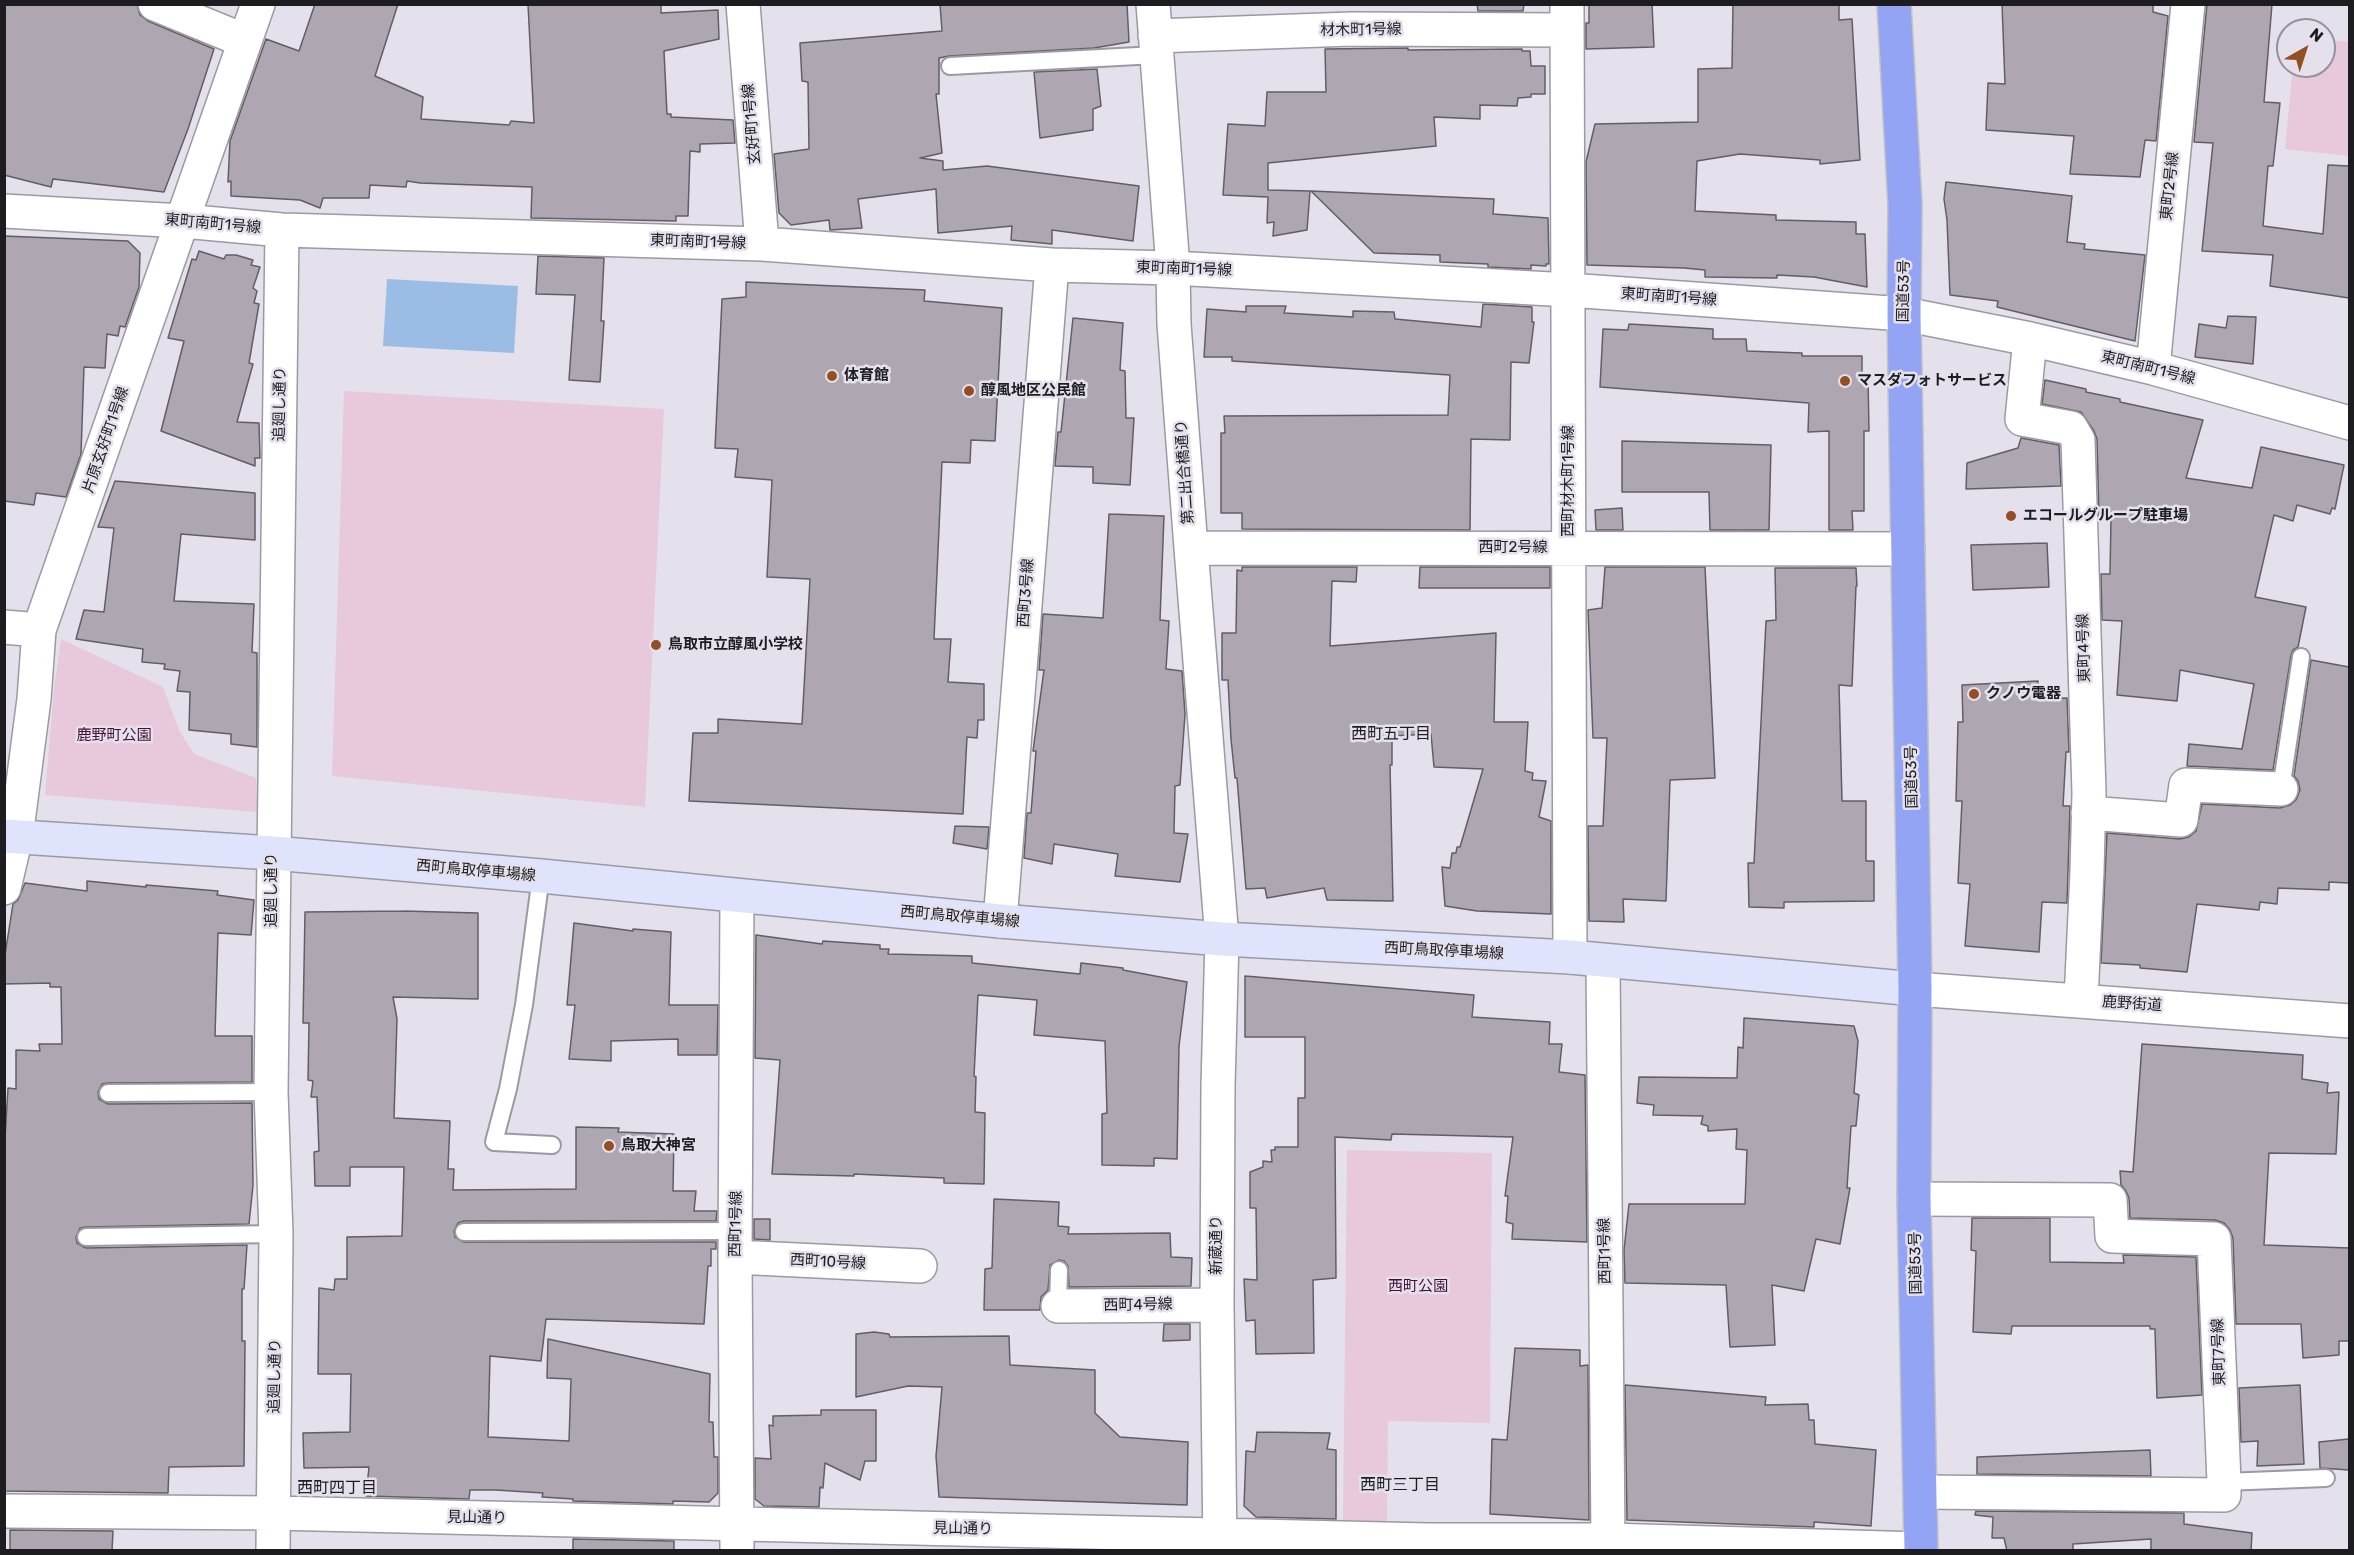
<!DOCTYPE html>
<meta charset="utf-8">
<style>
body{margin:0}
#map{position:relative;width:2354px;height:1555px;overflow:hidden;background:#e4e1ec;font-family:Rubik,sans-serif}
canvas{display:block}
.frame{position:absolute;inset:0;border:6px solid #1d1c20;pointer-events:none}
.north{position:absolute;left:2276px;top:18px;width:60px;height:60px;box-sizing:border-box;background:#e4e1ec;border:2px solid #94929a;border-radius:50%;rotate:39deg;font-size:16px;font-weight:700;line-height:24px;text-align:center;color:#1d1c20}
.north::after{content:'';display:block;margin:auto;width:21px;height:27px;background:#934f23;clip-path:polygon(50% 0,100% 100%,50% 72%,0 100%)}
</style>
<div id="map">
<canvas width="2354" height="1555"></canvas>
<div class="frame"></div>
<div class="north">N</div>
</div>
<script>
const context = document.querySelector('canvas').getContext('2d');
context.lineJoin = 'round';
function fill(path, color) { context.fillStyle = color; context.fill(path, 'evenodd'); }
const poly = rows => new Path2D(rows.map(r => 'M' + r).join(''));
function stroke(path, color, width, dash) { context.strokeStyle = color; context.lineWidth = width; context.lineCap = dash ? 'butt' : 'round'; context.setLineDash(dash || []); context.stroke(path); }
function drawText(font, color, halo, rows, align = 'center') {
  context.font = font + ' Rubik,"Noto Sans JP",sans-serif'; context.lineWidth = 5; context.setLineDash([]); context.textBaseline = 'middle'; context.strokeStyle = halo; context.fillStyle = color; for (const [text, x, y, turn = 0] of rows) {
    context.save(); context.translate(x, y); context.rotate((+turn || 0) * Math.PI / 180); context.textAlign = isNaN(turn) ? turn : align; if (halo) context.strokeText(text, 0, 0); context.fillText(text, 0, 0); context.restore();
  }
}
const green = poly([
 [2324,39,2349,42,2349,156,2285,149,2293,66,2324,66],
 [344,391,664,409,645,807,332,776],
 [61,639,163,687,179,730,194,754,256,778,257,812,45,795,54,689],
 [1347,1150,1492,1153,1490,1423,1388,1421,1387,1522,1343,1520]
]);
const water = poly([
 [387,279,518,286,514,353,383,346]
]);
const building = poly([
 [4,4,137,4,140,15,148,21,214,49,188,129,164,192,53,179,51,187,4,175,4,4],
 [315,4,398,4,375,76,423,97,421,119,509,125,511,121,534,123,528,4,661,4,661,13,718,10,719,39,664,51,667,114,671,114,671,117,733,120,735,143,700,144,700,152,690,151,688,216,676,216,676,221,531,218,532,187,420,183,407,181,406,187,370,185,369,198,323,198,320,208,300,200,231,196,231,181,228,182,230,141,266,39,299,51,315,4],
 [940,4,1127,4,1129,42,1094,48,949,56,939,58,939,94,936,94,942,153,920,158,943,161,943,170,987,166,1139,186,1133,241,1052,230,1052,244,1011,240,1012,226,938,233,936,189,858,199,862,228,830,230,829,220,791,225,779,213,774,154,809,149,808,82,802,81,800,43,942,31,940,4],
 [1477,4,1524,4,1523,11,1478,11,1477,4],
 [1589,4,1652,4,1654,47,1586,49,1586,23,1589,23,1589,4],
 [1733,4,1839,4,1839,20,1852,19,1860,160,1820,164,1820,160,1740,154,1697,161,1695,211,1776,215,1776,220,1856,222,1856,234,1865,234,1867,287,1814,277,1777,275,1777,278,1705,277,1705,270,1684,268,1587,265,1586,162,1595,124,1698,122,1698,69,1732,68,1733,4],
 [2002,4,2153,4,2153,12,2168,16,2156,141,2145,140,2140,177,2070,174,2074,136,1986,130,1988,83,2005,84,2002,4],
 [2207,4,2272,4,2264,102,2280,103,2273,166,2268,166,2263,226,2323,234,2328,165,2349,166,2349,298,2270,286,2273,255,2202,251,2213,143,2194,142,2207,4],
 [1408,48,1408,50,1522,49,1522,51,1530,51,1531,66,1545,66,1545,94,1531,94,1531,97,1518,98,1517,106,1480,105,1480,119,1434,117,1436,146,1268,163,1268,190,1310,191,1307,230,1273,236,1274,222,1267,223,1268,197,1223,195,1228,124,1265,126,1267,92,1326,92,1325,49,1408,48],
 [1097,69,1101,106,1093,109,1093,130,1040,138,1034,72,1097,69],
 [1946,182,2072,196,2067,242,2085,244,2084,249,2145,255,2135,341,1997,307,1998,301,1950,295,1947,220,1944,199,1946,182],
 [1311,191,1494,199,1493,214,1548,218,1549,264,1546,264,1546,266,1531,265,1531,269,1488,267,1488,264,1440,262,1440,255,1374,253,1311,191],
 [4,236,128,241,140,253,139,287,125,327,120,326,118,336,107,334,105,368,84,367,81,454,66,497,36,493,34,505,4,501,4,236],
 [199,251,224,259,226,255,236,255,253,260,251,265,260,267,253,288,257,291,254,303,259,304,249,363,253,364,237,422,259,423,260,458,255,458,255,466,161,431,184,341,168,338,192,259,196,260,199,251],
 [538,256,604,258,601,321,604,321,600,382,569,380,575,295,536,294,538,256],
 [746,282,925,290,924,301,1002,308,995,441,971,440,970,463,942,462,934,639,951,639,948,682,984,684,984,720,978,720,977,738,967,737,963,814,689,801,693,733,718,733,718,719,802,724,810,579,767,577,772,480,735,477,738,449,715,448,722,299,746,297,746,282],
 [1483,304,1532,307,1532,322,1534,322,1529,363,1511,362,1510,440,1471,439,1470,530,1242,529,1242,513,1221,513,1221,433,1225,433,1224,416,1448,415,1450,375,1232,361,1232,357,1204,357,1207,309,1246,312,1246,306,1286,306,1284,313,1353,317,1353,311,1394,312,1395,319,1481,327,1483,304],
 [2228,316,2256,317,2253,364,2195,357,2199,324,2226,328,2228,316],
 [1073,318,1123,323,1120,370,1125,371,1126,418,1134,418,1130,485,1093,483,1093,467,1055,466,1058,432,1061,432,1073,318],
 [1629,324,1713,329,1713,339,1746,339,1747,351,1802,353,1802,356,1862,356,1862,376,1868,377,1869,431,1864,431,1864,511,1852,511,1853,530,1829,530,1829,431,1808,432,1809,403,1600,387,1603,329,1628,330,1629,324],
 [2045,380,2086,389,2086,392,2120,399,2120,402,2203,420,2186,478,2252,488,2261,447,2344,465,2335,509,2332,508,2330,514,2297,505,2293,521,2274,515,2255,597,2306,607,2298,647,2293,650,2291,655,2273,770,2187,766,2189,744,2242,749,2254,684,2180,670,2177,701,2117,695,2122,621,2102,620,2101,574,2110,574,2111,518,2099,517,2097,439,2094,431,2081,412,2042,404,2045,380],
 [2021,438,2059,445,2061,486,1966,489,1967,463,2018,448,2021,438],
 [1622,441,1771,445,1769,530,1710,530,1709,492,1622,492,1622,441],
 [115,481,255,493,255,540,181,534,174,601,254,604,252,652,257,653,257,747,231,744,231,734,189,730,190,692,177,691,180,671,164,669,165,664,142,662,143,649,76,639,84,610,104,612,114,528,98,527,115,481],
 [1622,508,1623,530,1596,530,1595,510,1622,508],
 [1109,514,1164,516,1160,620,1169,621,1166,669,1182,671,1185,714,1180,785,1175,786,1174,833,1188,834,1180,882,1115,876,1118,854,1054,844,1052,864,1024,858,1027,813,1031,813,1036,751,1033,751,1044,670,1039,670,1043,614,1103,618,1109,514],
 [2047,543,2049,587,1973,590,1971,545,2047,543],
 [1242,567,1357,567,1356,582,1332,581,1330,646,1496,633,1494,722,1528,722,1525,771,1533,773,1532,780,1546,781,1539,817,1551,821,1551,914,1477,911,1445,906,1442,867,1450,868,1452,853,1456,853,1457,847,1460,847,1483,769,1434,767,1431,734,1392,736,1392,765,1390,765,1393,901,1327,900,1324,888,1267,898,1265,888,1246,889,1237,778,1235,778,1231,739,1228,680,1222,680,1222,633,1236,633,1237,570,1242,571,1242,567],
 [1420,567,1550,567,1550,588,1419,588,1420,567],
 [1605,567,1705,567,1715,778,1670,780,1666,901,1623,899,1624,922,1589,921,1588,826,1603,826,1607,738,1593,738,1588,610,1602,608,1605,567],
 [1775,568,1856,568,1857,586,1856,586,1852,686,1839,685,1842,801,1866,801,1866,861,1874,861,1874,901,1784,902,1784,908,1749,907,1748,863,1754,863,1766,621,1776,620,1775,568],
 [2311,660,2349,667,2349,883,2329,882,2329,890,2278,888,2277,904,2260,902,2259,910,2197,904,2187,972,2140,968,2140,965,2101,963,2107,833,2180,839,2189,837,2196,831,2202,804,2280,808,2290,805,2296,800,2300,790,2298,781,2294,776,2311,660],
 [2038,681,2038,699,2067,698,2069,752,2066,752,2063,806,2070,806,2067,903,2042,902,2039,952,1965,946,1970,884,1958,883,1962,801,1956,801,1958,722,1963,722,1962,685,2038,681],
 [955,826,989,827,987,849,953,843,955,826],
 [87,881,146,887,146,885,218,891,217,895,254,900,251,935,218,933,215,1036,252,1036,252,1082,108,1083,102,1084,98,1092,99,1099,108,1104,252,1103,253,1185,249,1224,86,1227,80,1228,76,1237,77,1243,86,1248,247,1245,244,1289,242,1289,242,1341,245,1341,244,1466,169,1467,168,1493,4,1491,4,1155,8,1088,16,1089,16,1050,40,1051,39,1044,62,1044,61,987,50,987,50,983,4,984,4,961,13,904,18,900,25,883,87,891,87,881],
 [404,911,478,913,478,999,393,997,397,1019,394,1118,450,1121,448,1169,454,1169,453,1190,576,1189,576,1127,619,1128,618,1132,674,1134,673,1191,696,1191,694,1211,717,1211,716,1221,464,1221,458,1223,454,1231,455,1237,464,1242,716,1242,716,1249,711,1249,711,1266,708,1266,704,1324,546,1319,541,1361,490,1356,488,1437,569,1441,571,1379,547,1378,548,1339,710,1374,709,1422,713,1422,714,1457,718,1457,718,1493,709,1502,673,1501,673,1504,573,1501,573,1499,542,1497,543,1493,496,1490,470,1490,469,1499,366,1496,369,1467,304,1468,303,1433,350,1432,351,1374,318,1374,319,1288,334,1290,335,1279,347,1279,347,1237,402,1236,404,1167,350,1167,350,1186,315,1186,314,1152,319,1151,317,1097,311,1097,313,1081,308,1080,309,1023,303,1023,305,912,404,911],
 [574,923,633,931,633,929,671,932,669,1005,718,1005,717,1055,678,1055,678,1039,611,1041,611,1061,569,1059,575,1005,567,1005,574,923],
 [756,935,822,944,823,941,880,945,880,949,889,949,888,954,972,956,972,963,1080,974,1081,963,1123,968,1123,970,1187,982,1179,1046,1177,1159,1154,1158,1154,1166,1102,1165,1102,1114,1107,1113,1105,1041,1034,1035,1037,1000,978,995,974,1076,976,1077,975,1112,985,1113,984,1184,944,1183,944,1178,854,1174,854,1176,772,1174,780,1060,755,1058,756,935],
 [1245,976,1474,995,1472,1017,1550,1022,1549,1044,1562,1044,1559,1072,1585,1075,1587,1242,1512,1239,1513,1224,1506,1222,1508,1196,1505,1196,1513,1137,1392,1134,1391,1140,1335,1137,1336,1278,1313,1280,1314,1353,1256,1354,1255,1320,1246,1321,1244,1279,1257,1280,1256,1208,1250,1208,1250,1172,1263,1167,1263,1161,1272,1162,1271,1150,1275,1150,1275,1147,1298,1147,1298,1098,1305,1098,1305,1037,1245,1037,1245,976],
 [1744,1018,1854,1026,1858,1041,1854,1093,1859,1095,1856,1126,1851,1126,1847,1188,1850,1188,1840,1244,1816,1239,1804,1291,1772,1285,1775,1345,1730,1347,1726,1285,1625,1283,1624,1250,1629,1204,1745,1204,1747,1150,1736,1149,1737,1129,1708,1131,1708,1126,1701,1124,1703,1116,1653,1115,1654,1105,1637,1103,1639,1077,1737,1078,1738,1047,1743,1048,1744,1018],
 [2142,1044,2303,1055,2302,1079,2328,1083,2327,1093,2339,1092,2336,1154,2269,1153,2264,1245,2349,1248,2349,1341,2339,1341,2339,1355,2303,1358,2301,1324,2236,1324,2233,1238,2230,1230,2224,1223,2215,1220,2130,1218,2129,1198,2126,1191,2121,1185,2120,1171,2133,1172,2142,1044],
 [994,1199,1059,1202,1058,1226,1069,1227,1068,1234,1170,1233,1171,1257,1192,1258,1191,1286,1069,1287,1068,1266,1064,1261,1059,1260,1050,1265,1048,1290,1041,1297,1040,1310,984,1310,985,1269,992,1268,994,1199],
 [1972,1218,2050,1218,2050,1262,2124,1263,2123,1255,2196,1257,2202,1395,2157,1398,2155,1329,2150,1329,2150,1326,2012,1326,2011,1334,1973,1332,1976,1251,1971,1250,1972,1218],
 [754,1219,770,1219,770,1240,754,1239,754,1219],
 [1164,1324,1190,1324,1190,1340,1163,1341,1164,1324],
 [874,1332,889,1334,890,1337,1009,1336,1010,1365,1095,1370,1095,1413,1120,1437,1188,1442,1187,1505,939,1497,936,1456,942,1387,908,1386,856,1397,856,1334,874,1332],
 [1515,1348,1580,1350,1580,1366,1588,1365,1589,1520,1490,1514,1492,1439,1507,1440,1515,1348],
 [1625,1385,1766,1397,1765,1405,1808,1404,1809,1420,1814,1420,1815,1444,1876,1450,1871,1526,1814,1522,1814,1527,1627,1520,1625,1385],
 [2300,1385,2304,1464,2257,1466,2258,1441,2241,1442,2239,1388,2300,1385],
 [821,1410,876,1410,876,1461,865,1461,860,1480,825,1463,823,1488,820,1487,819,1507,764,1506,755,1499,755,1458,771,1459,769,1425,773,1426,773,1416,821,1415,821,1410],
 [1257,1432,1330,1433,1327,1449,1336,1450,1336,1519,1256,1517,1244,1506,1246,1451,1255,1452,1257,1432],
 [2349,1439,2349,1470,2320,1468,2319,1442,2349,1439],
 [2150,1450,2151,1476,1977,1474,1977,1457,2150,1450],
 [1976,1511,2184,1513,2184,1524,2252,1533,2251,1551,2151,1551,2151,1539,2073,1544,2073,1551,2007,1551,2004,1538,1992,1538,1993,1517,1975,1515,1976,1511],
 [10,1530,113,1531,112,1551,10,1551,10,1530],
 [573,1539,674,1541,674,1551,573,1551,573,1539]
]);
const lane = poly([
 [950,66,1156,55],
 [2281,789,2301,657],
 [541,876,524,1005,508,1089,494,1142,552,1145],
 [108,1093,271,1092],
 [464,1232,737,1231],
 [86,1237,276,1234],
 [1058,1306,1059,1270],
 [2224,1482,2326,1478]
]);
const street = poly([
 [155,4,245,41],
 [743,4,762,244],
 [1153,4,1173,268,1174,324,1191,548,1222,939,1218,1085,1217,1305,1220,1550],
 [1567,4,1570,957],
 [1155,36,1351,29,1567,30],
 [4,211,183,221,282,230,762,244,1052,265,1173,268,1569,290,1904,314,2030,339,2153,368,2350,423],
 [2030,339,2022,419,2071,428,2078,440,2089,793,2087,871,2081,1000],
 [2153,368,2188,4],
 [1191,548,1908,549],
 [4,627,39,630],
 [2088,813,2181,820,2186,785,2281,789],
 [4,888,16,837,34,699,39,630,258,4],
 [737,897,735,1257,737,1550],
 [1000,921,1052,265],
 [1603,961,1608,1540],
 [1915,989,2350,1021],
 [1914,1199,2110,1200,2112,1236,2214,1239,2224,1482,2224,1495,1921,1492],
 [735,1257,920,1266],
 [1058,1306,1217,1305],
 [4,1511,273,1513,1428,1540,1608,1540,1921,1549],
 [273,1550,276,1234,271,1092,282,230]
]);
const secondary = poly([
 [4,836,273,853,541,876,1000,921,1222,939,1570,957,1915,989]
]);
const highway = poly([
 [1894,4,1905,205,1904,314,1915,989,1914,1199,1921,1550]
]);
const markers = [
 [832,376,6,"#934f23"],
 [1845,381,6,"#934f23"],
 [969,391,6,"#934f23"],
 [2011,516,6,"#934f23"],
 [656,645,6,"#934f23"],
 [1974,694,6,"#934f23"],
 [609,1146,6,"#934f23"]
];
const streetNames = [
 ["材木町1号線",1361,30,-1],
 ["玄好町1号線",752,124,-95],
 ["東町2号線",2170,186,-84],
 ["東町南町1号線",213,224,5],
 ["東町南町1号線",698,242,2],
 ["東町南町1号線",1184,269,2],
 ["国道53号",1904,291,-89],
 ["東町南町1号線",1669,297,4],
 ["東町南町1号線",2148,368,14],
 ["追廻し通り",280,404,-89],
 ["片原玄好町1号線",106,440,-71],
 ["第二出合橋通り",1185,472,-94],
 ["西町材木町1号線",1569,481,-90],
 ["西町2号線",1513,548],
 ["西町3号線",1026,593,-86],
 ["東町4号線",2084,648,-92],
 ["国道53号",1912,777,-91],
 ["西町鳥取停車場線",476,871,5],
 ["追廻し通り",272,890,-90],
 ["西町鳥取停車場線",960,917,5],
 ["西町鳥取停車場線",1444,951,3],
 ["鹿野街道",2132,1004,4],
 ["西町1号線",736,1224,-89],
 ["新蔵通り",1217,1245,-90],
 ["西町1号線",1605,1251,-91],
 ["西町10号線",828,1262,3],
 ["国道53号",1916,1263,-91],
 ["西町4号線",1138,1305,-1],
 ["東町7号線",2219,1352,-92],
 ["追廻し通り",275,1376,-89],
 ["見山通り",477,1518,1],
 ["見山通り",963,1529,1]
];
const poiNames = [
 ["体育館",844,376],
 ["マスダフォトサービス",1857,381],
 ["醇風地区公民館",981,391],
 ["エコールグループ駐車場",2023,516],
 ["鳥取市立醇風小学校",668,645],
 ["クノウ電器",1986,694],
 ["鳥取大神宮",621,1146]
];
const parkNames = [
 ["鹿野町公園",114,736],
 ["西町公園",1418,1287]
];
const neighbourhoodNames = [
 ["西町五丁目",1391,734],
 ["西町三丁目",1400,1485],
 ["西町四丁目",337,1488]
];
fill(green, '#e8c8db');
fill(water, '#9bbde5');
fill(building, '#aea6b0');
stroke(building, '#645d66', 1.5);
stroke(lane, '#9b99a3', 20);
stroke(street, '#9b99a3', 36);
stroke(secondary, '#9b99a3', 36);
stroke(highway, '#c4c4c5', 36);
stroke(lane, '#fff', 16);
stroke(street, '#fff', 33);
stroke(secondary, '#dfe4fc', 33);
stroke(highway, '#94a4f4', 33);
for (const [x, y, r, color] of markers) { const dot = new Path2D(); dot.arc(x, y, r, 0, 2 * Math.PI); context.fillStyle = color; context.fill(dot); stroke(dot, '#e4e1ec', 2); }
drawText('15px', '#1d1c20', '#e4e1ec', streetNames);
drawText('bold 15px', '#1d1c20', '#e4e1ec', poiNames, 'left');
drawText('15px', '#470f36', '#e4e1ec', parkNames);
drawText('16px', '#1d1c20', '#e4e1ec', neighbourhoodNames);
</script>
